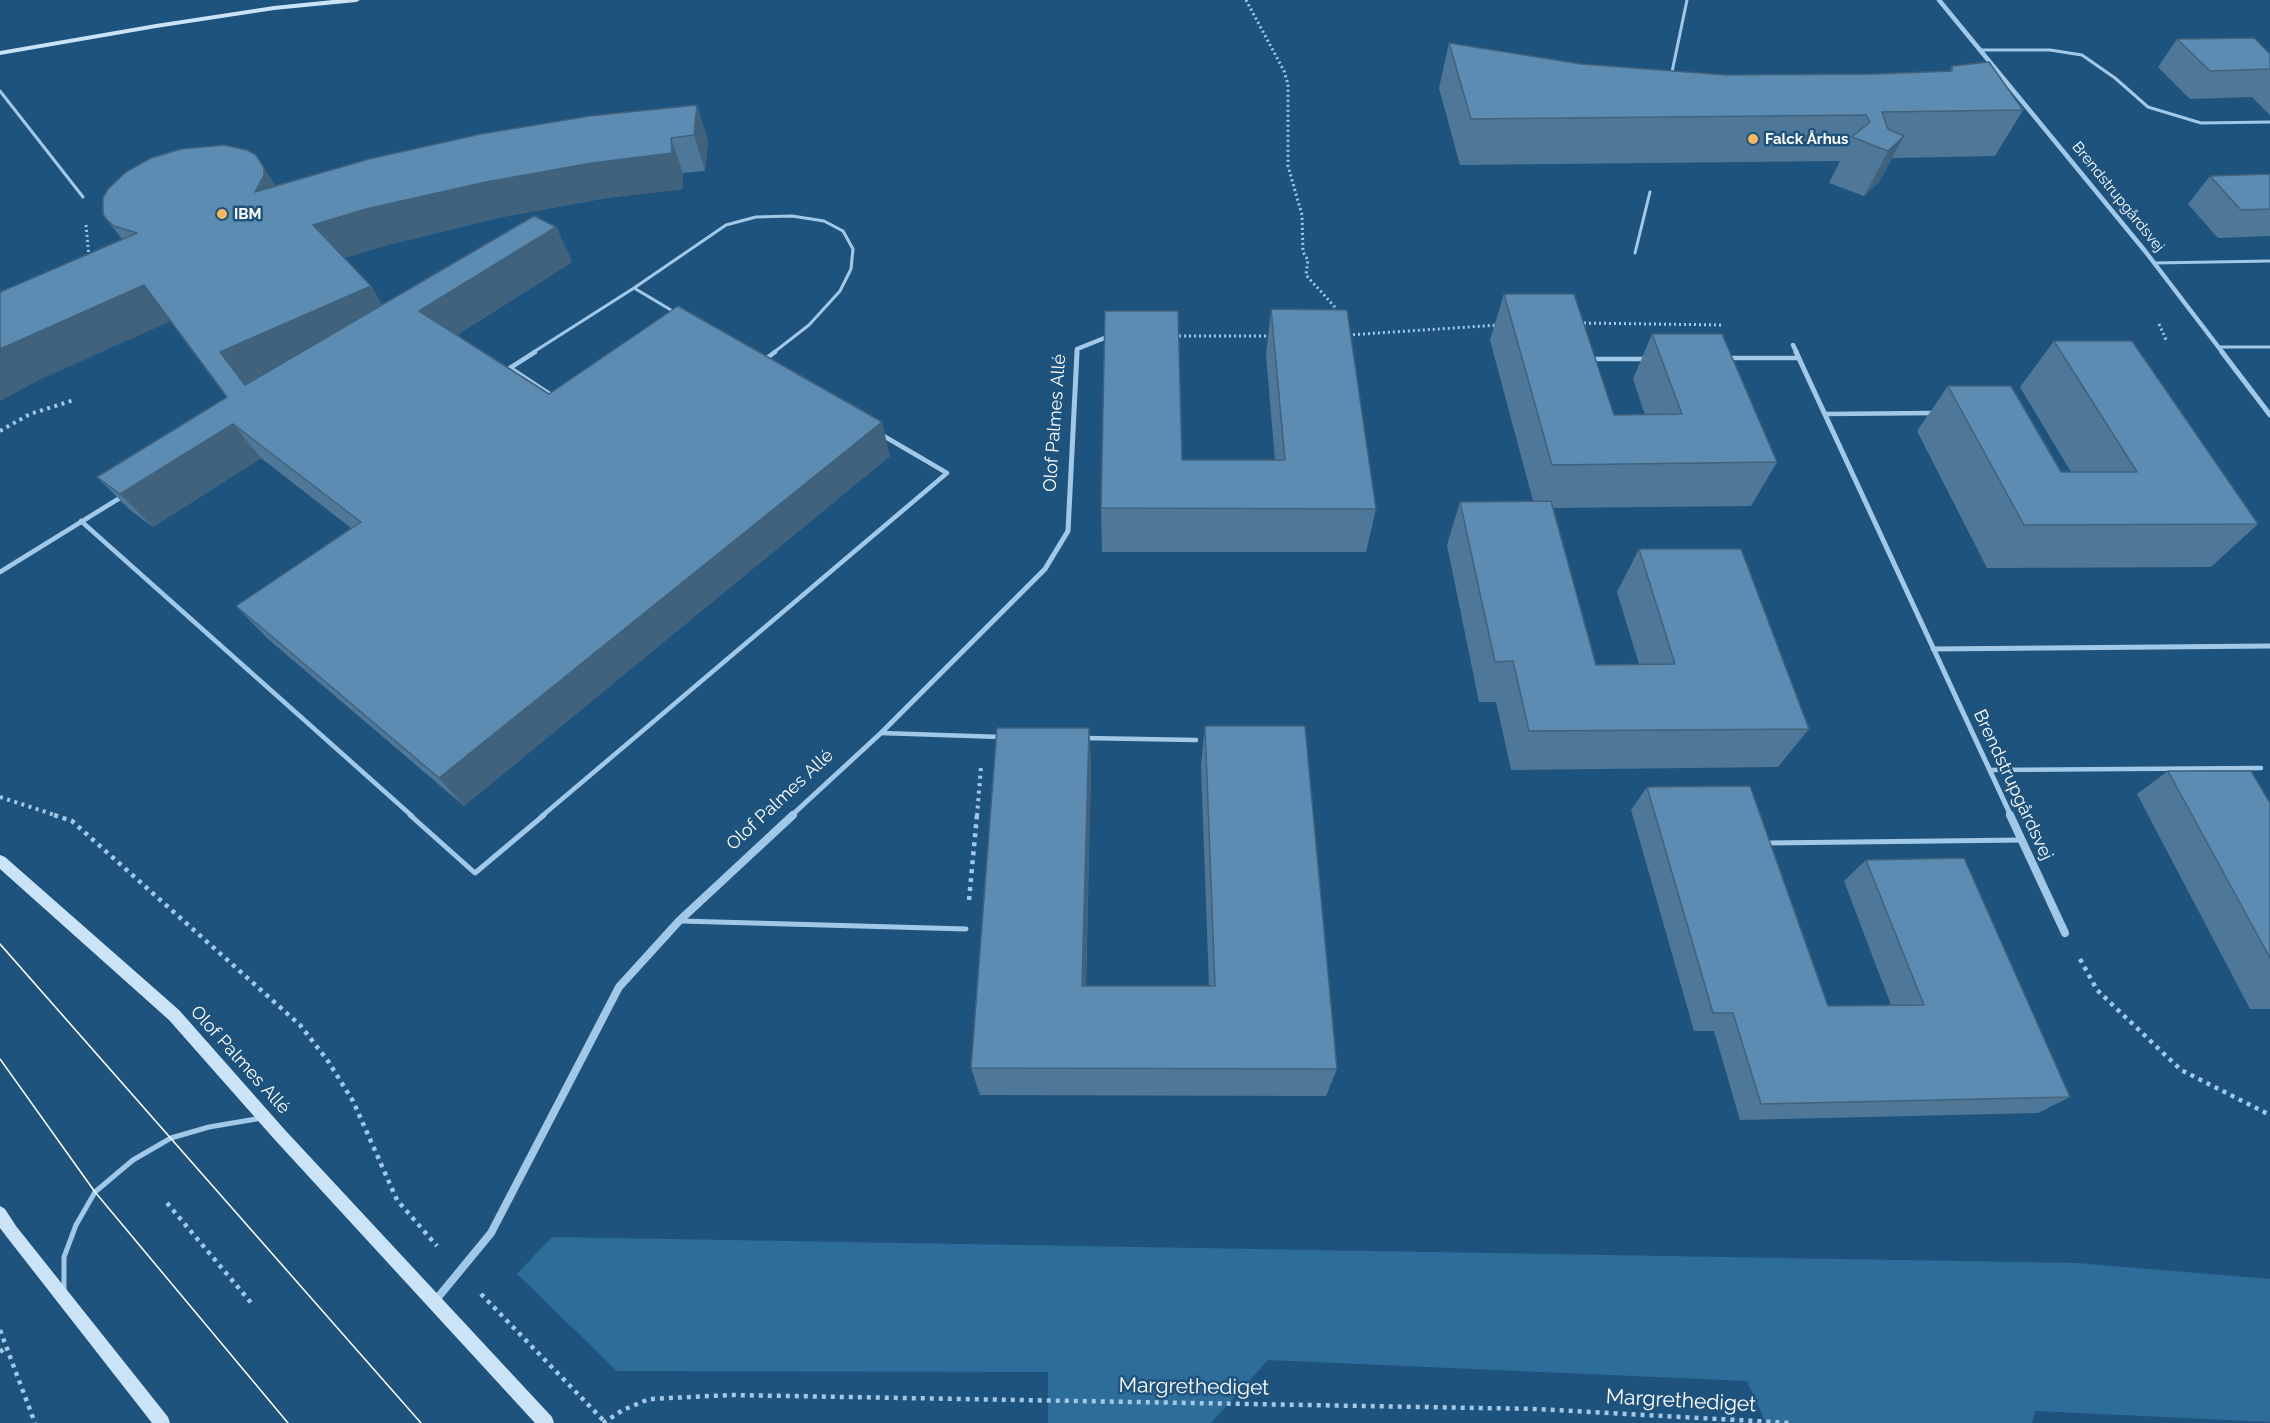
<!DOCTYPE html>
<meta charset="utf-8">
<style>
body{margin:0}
canvas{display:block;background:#1e537d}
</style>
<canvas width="2270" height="1423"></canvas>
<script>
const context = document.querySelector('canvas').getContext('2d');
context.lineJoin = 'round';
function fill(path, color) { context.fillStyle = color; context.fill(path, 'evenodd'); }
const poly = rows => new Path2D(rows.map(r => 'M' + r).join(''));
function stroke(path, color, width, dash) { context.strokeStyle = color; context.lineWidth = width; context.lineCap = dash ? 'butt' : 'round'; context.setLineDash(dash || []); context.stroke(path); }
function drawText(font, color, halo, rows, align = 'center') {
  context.font = font + ' Raleway,sans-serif'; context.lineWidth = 5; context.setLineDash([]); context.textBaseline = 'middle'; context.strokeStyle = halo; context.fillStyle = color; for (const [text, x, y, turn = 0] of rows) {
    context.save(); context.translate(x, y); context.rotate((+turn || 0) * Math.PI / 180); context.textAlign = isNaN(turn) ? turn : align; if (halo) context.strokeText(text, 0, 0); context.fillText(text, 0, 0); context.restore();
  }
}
const green = poly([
 [552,1237,2076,1263,2270,1279,2270,1422,2035,1411,2032,1423,1766,1423,1747,1381,1268,1360,1211,1423,1048,1423,1048,1372,617,1371,517,1274]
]);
const pathFar2 = poly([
 [1246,0,1284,71,1288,84,1288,166,1302,215,1303,252,1308,260,1306,275,1334,306,1335,313],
 [86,225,89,257],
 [1579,323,1724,325],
 [2159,324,2167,342],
 [1348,335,1499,325],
 [1174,336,1271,336]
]);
const pathFar1 = poly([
 [0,431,30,414,74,400],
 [0,797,58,816],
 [977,816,981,767]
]);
const path = poly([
 [54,815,72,821,300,1025,328,1061,353,1101,397,1200,437,1246],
 [969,900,977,815],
 [2080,959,2097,990,2181,1070,2270,1115],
 [167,1203,253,1305],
 [481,1294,605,1422],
 [0,1330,35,1423],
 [0,1352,6,1347],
 [603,1423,623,1410,649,1399,731,1395,1538,1409,1791,1423]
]);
const laneFar2 = poly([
 [1980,50,2050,50,2082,55,2115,78,2148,107,2201,123,2270,122],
 [1672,72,1687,0],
 [0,91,83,197],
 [1635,253,1650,192],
 [2154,263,2270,261],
 [634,288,726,225,756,217,792,216,824,221,843,231,853,249,851,269,840,291,809,325,773,353],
 [2219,347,2270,347],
 [532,353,634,288,676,313]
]);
const laneFar1 = poly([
 [535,352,510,368,554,397],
 [1726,358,1799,358],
 [1593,359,1646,359],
 [763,361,775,352],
 [1825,414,1933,413],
 [81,521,412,816],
 [0,572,123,496],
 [881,733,1001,737],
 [1084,738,1196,740],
 [1990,770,2261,768],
 [542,816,947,473,882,435]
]);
const lane = poly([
 [410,815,475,873,544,815],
 [1768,843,2022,840],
 [681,921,966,929],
 [64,1293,64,1257,76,1225,95,1192,133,1160,171,1138,209,1127,262,1118]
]);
const streetFar2 = poly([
 [1939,0,2145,251,2223,353],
 [1793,345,1797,353],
 [1077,353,1077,349,1107,337]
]);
const streetFar1 = poly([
 [1796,352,2011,816],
 [2222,352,2270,415],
 [1933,649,2270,646],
 [791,816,881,733,1045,569,1068,531,1077,352]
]);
const street = poly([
 [2010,815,2065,933],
 [435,1301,491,1233,619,987,679,921,793,815]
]);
const secondary = poly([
 [333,0,360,0,356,2,274,10,156,28,0,55,0,51,156,24,274,6,333,0],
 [0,855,5,857,179,1010,285,1130,552,1417,554,1423,535,1423,275,1140,169,1020,0,869,0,855],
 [0,1206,5,1209,16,1226,168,1417,170,1423,152,1423,6,1236,0,1228,0,1206]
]);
const tram = poly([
 [0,944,421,1423],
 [0,1059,95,1192,288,1423]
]);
const wall = poly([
 [2177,39,2270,54,2270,115,2252,97,2190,99,2158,67],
 [1449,43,1581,64,1726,75,1876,74,1950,71,1952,66,2023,110,1995,156,1892,158,1879,182,1864,196,1829,183,1840,161,1460,165,1439,88],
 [697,105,708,141,705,171,683,173,683,189,606,198,502,217,387,245,344,258,371,286,382,305,556,227,572,262,457,335,549,394,890,456,464,806,267,638,236,606,351,528,261,458,153,527,130,510,97,477,227,397,170,321,45,377,122,239,107,220,276,186],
 [2270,174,2270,236,2218,238,2188,204,2210,176],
 [1504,294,1614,415,1645,415,1633,379,1652,334,1777,462,1751,506,1553,508,1596,665,1639,664,1617,592,1639,549,1809,729,1778,767,1511,770,1496,702,1479,702,1447,545,1460,502,1533,501,1490,340],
 [1271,309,1376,509,1366,552,1102,552,1101,508,1182,460,1275,460,1266,355],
 [2054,341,2258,524,2211,567,1987,568,1917,431,1948,386,2061,472,2071,472,2020,387],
 [1205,726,1337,1069,1326,1096,980,1095,971,1068,1089,728,1091,766,1086,986,1209,986,1201,765],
 [2168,771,2270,803,2270,1009,2250,1009,2137,794],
 [1647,787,1828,1006,1891,1005,1844,881,1866,860,2070,1097,2038,1113,1740,1120,1714,1031,1694,1031,1631,810]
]);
const shadedWall = poly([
 [697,105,708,141,705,171,694,135],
 [1904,136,1879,182,1864,196,1888,151],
 [671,138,683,173,683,189,606,198,502,217,387,245,335,261,313,225,366,209,486,182,592,163],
 [264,168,287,203,255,192],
 [556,227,572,262,439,346,419,311],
 [144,285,171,321,45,377,0,401,0,349],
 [371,286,392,321,247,387,220,352],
 [882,422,890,456,464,806,439,778],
 [233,424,261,458,153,527,120,494],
 [1089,728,1091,766,1085,1016,1082,986]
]);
const building = poly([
 [2254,38,2270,54,2270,69,2210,71,2177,39,2254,38],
 [1449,43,1581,64,1726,75,1876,74,1952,71,1952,66,1989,62,2023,110,1882,112,1888,129,1904,136,1888,151,1852,137,1870,122,1866,115,1471,119,1449,43],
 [697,105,694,135,671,138,672,153,592,163,486,182,366,209,313,225,371,286,220,352,245,385,534,216,556,227,419,311,549,394,678,306,882,422,439,778,236,606,361,522,233,424,120,494,97,477,227,397,144,285,0,349,0,292,137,233,114,226,107,220,103,214,103,198,108,189,126,172,151,158,181,149,224,145,247,150,256,155,264,168,264,175,255,192,369,159,481,134,590,116,697,105],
 [2270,174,2270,209,2241,210,2210,176,2270,174],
 [1504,294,1574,294,1614,415,1682,414,1652,334,1722,334,1777,462,1552,465,1504,294],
 [1271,309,1347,310,1376,509,1101,508,1105,311,1178,311,1182,460,1285,460,1271,309],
 [2054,341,2132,341,2258,524,2024,525,1948,386,2011,386,2061,472,2137,472,2054,341],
 [1551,501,1596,665,1675,664,1639,549,1741,549,1809,729,1529,731,1513,661,1495,662,1460,502,1551,501],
 [1205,726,1305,726,1337,1069,971,1068,997,728,1089,728,1082,986,1215,986,1205,726],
 [2168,771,2251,771,2270,803,2270,958,2168,771],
 [1750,786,1828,1006,1924,1005,1866,860,1964,858,2070,1097,1761,1104,1733,1013,1713,1013,1647,787,1750,786]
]);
const markers = [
 [1753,139,6,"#f6b860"],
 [222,214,6,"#f6b860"]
];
const farPoinames = [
 ["Falck Århus",1765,139],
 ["IBM",234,214]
];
const farStreetnames = [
 ["Brendstrupgårdsvej",2118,197,51]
];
const streetNames = [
 ["Olof Palmes Allé",1055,423,-86],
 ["Brendstrupgårdsvej",2013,785,65],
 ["Olof Palmes Allé",780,800,-43],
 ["Olof Palmes Allé",240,1060,48]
];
const nearStreetnames = [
 ["Margrethediget",1194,1387,1],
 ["Margrethediget",1681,1401,3]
];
fill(green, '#2e6c99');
stroke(pathFar2, '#a1c9e7', 3, [2, 3]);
stroke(pathFar1, '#a1c9e7', 4, [3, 4.5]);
stroke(path, '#a1c9e7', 4.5, [4, 5]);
stroke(laneFar2, '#a1c9e7', 3);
stroke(laneFar1, '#a1c9e7', 4.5);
stroke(lane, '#a1c9e7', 5);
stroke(streetFar2, '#a1c9e7', 4.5);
stroke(streetFar1, '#a1c9e7', 5);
stroke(street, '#a1c9e7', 8);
fill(secondary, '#cbe3f6');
stroke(tram, '#fff', 1.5);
fill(wall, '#4f7898');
fill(shadedWall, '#40627c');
fill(building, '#5c8cb1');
stroke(building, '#40627c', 1.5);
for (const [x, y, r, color] of markers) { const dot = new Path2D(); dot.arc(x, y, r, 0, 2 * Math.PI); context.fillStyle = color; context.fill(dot); stroke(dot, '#1e537d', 2); }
drawText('bold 15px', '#fff', '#1e537d', farPoinames, 'left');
drawText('15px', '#fff', '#1e537d', farStreetnames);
drawText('18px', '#fff', '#1e537d', streetNames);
drawText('21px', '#fff', '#1e537d', nearStreetnames);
</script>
